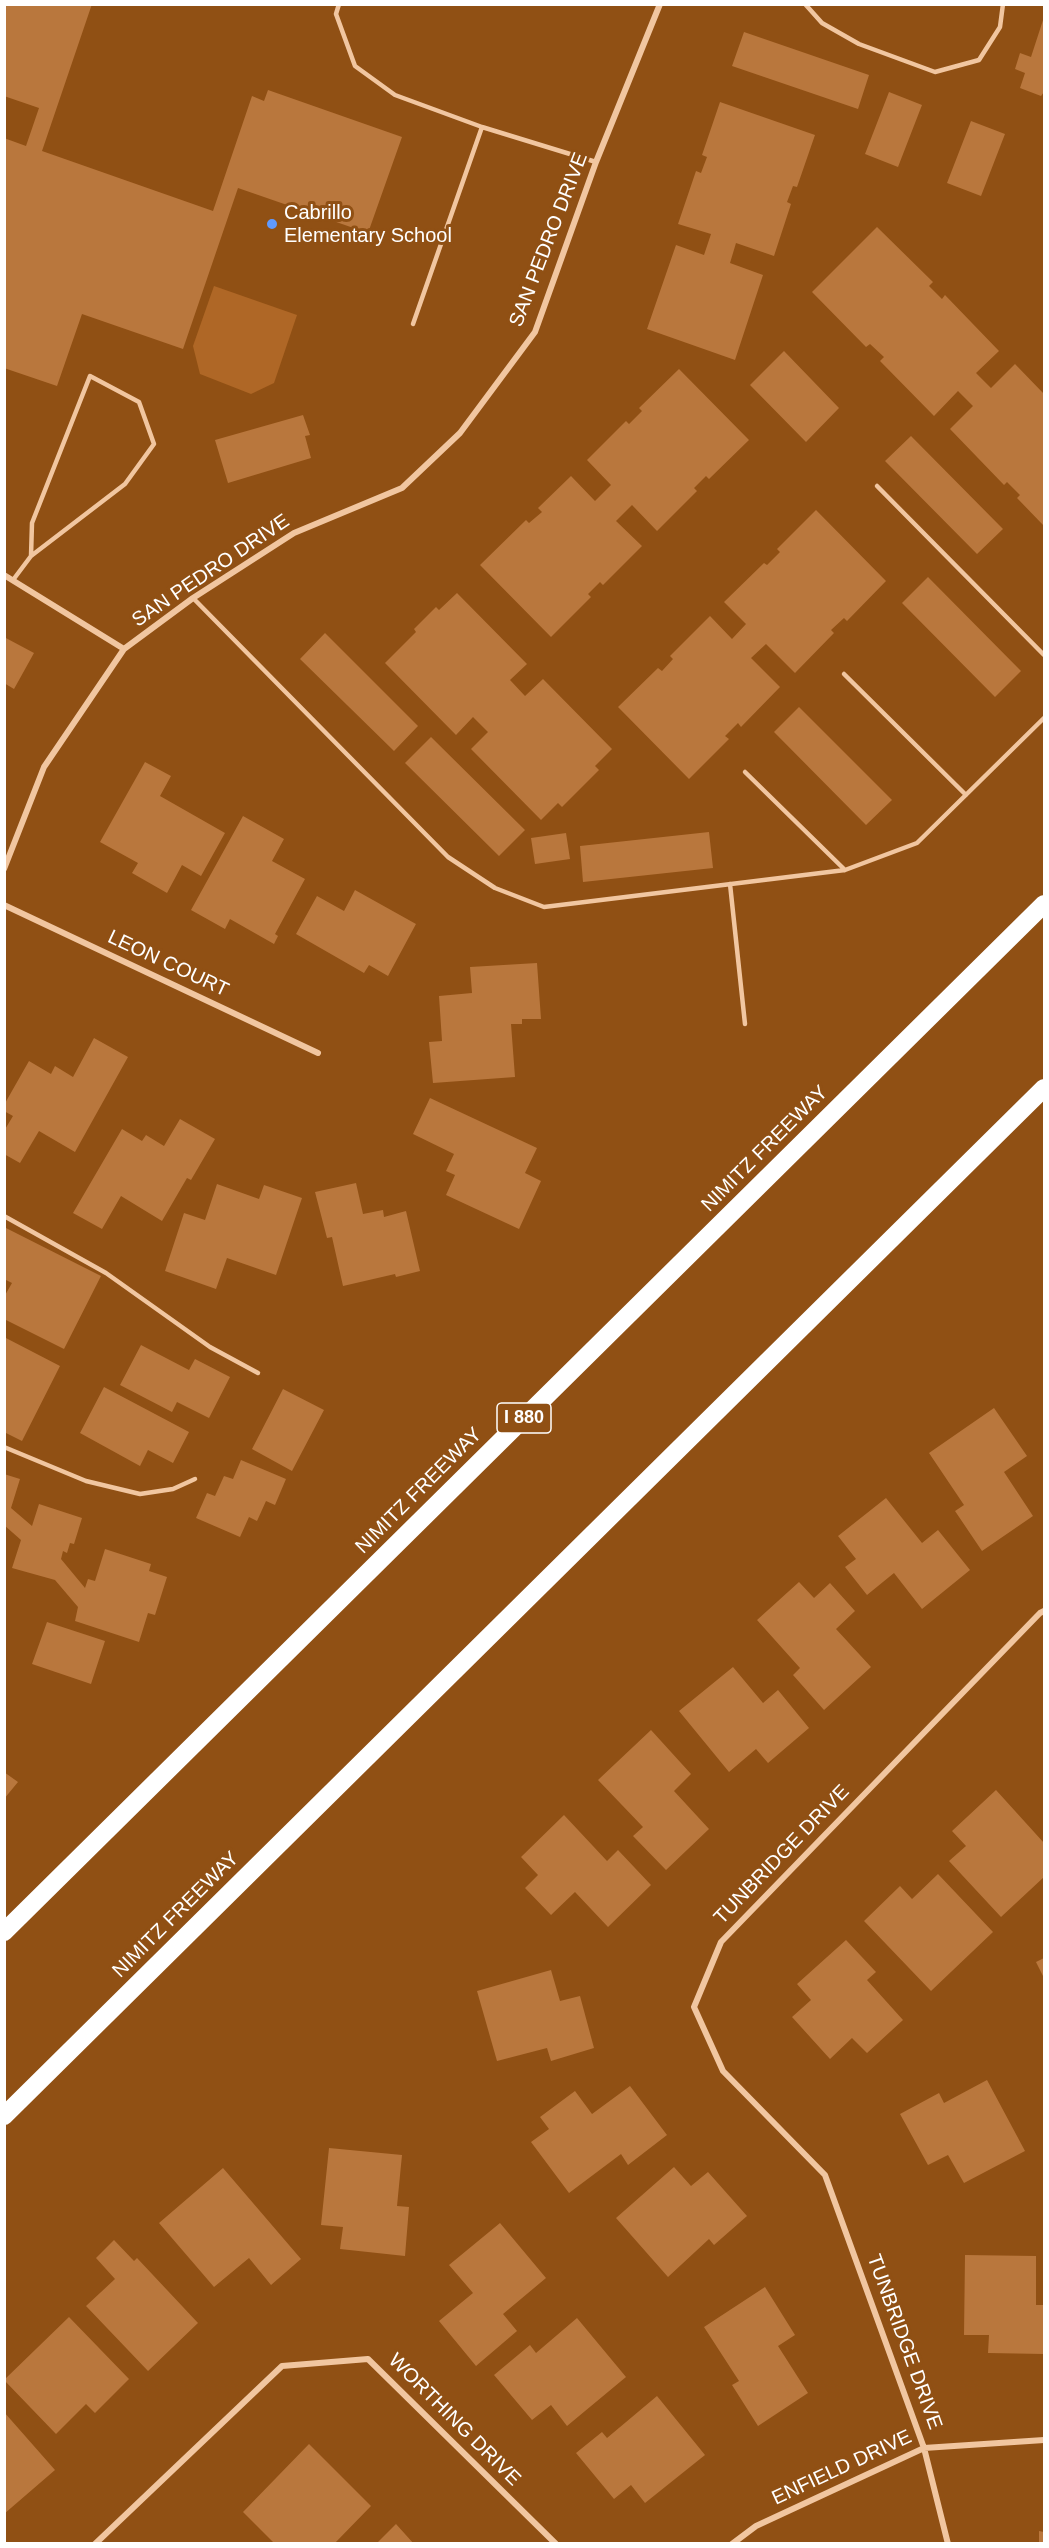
<!DOCTYPE html>
<style>
body{margin:0}
#map{position:relative;width:1049px;height:2548px;overflow:hidden;background:#905014;font-family:Arial,sans-serif}
canvas{display:block}
.frame{position:absolute;inset:0;border:6px solid #fff;pointer-events:none}
</style>
<div id="map">
<canvas width="1049" height="2548"></canvas>
<div class="frame"></div>
</div>
<script>
const context = document.querySelector('canvas').getContext('2d');
context.lineJoin = 'round';
function fill(path, color) { context.fillStyle = color; context.fill(path, 'evenodd'); }
const poly = rows => new Path2D(rows.map(r => 'M' + r).join(''));
function stroke(path, color, width, dash) { context.strokeStyle = color; context.lineWidth = width; context.lineCap = dash ? 'butt' : 'round'; context.setLineDash(dash || []); context.stroke(path); }
function drawText(font, color, halo, rows, align = 'center') {
  context.font = font + ' Arial,sans-serif'; context.lineWidth = 6; context.setLineDash([]); context.textBaseline = 'middle'; context.strokeStyle = halo; context.fillStyle = color; for (const [text, x, y, turn = 0] of rows) {
    context.save(); context.translate(x, y); context.rotate((+turn || 0) * Math.PI / 180); context.textAlign = isNaN(turn) ? turn : align; if (halo) context.strokeText(text, 0, 0); context.fillText(text, 0, 0); context.restore();
  }
}
const green = poly([
 [214,286,297,315,274,383,251,394,200,374,193,346]
]);
const building = poly([
 [4,4,92,4,42,151,213,211,252,96,264,101,268,90,402,137,368,233,238,188,183,349,82,314,57,386,4,368,4,138,26,146,39,108,4,96],
 [1044,17,1044,92,1041,96,1020,88,1025,73,1015,69,1020,53,1031,57],
 [744,32,869,75,858,109,732,66],
 [889,92,922,105,898,167,865,154],
 [720,102,815,135,797,187,793,186,787,202,791,204,774,256,736,243,730,263,763,275,735,360,647,329,676,245,704,255,711,234,678,224,696,171,701,173,707,157,702,155],
 [971,121,1005,134,981,196,947,183],
 [877,227,933,282,929,286,942,299,945,295,999,351,976,373,991,388,1015,364,1044,394,1044,526,1017,498,1020,495,1007,482,1004,485,950,429,973,406,958,391,934,416,880,361,884,357,870,344,866,347,812,292],
 [784,351,839,408,806,442,750,385],
 [679,369,749,440,709,479,706,476,694,488,697,491,657,531,632,505,616,521,642,546,603,585,600,582,588,594,591,597,551,637,480,565,526,520,529,523,542,512,538,508,571,476,595,501,611,485,587,460,626,421,629,424,642,411,639,408],
 [303,415,310,435,305,436,311,458,228,483,215,440],
 [911,436,1003,529,977,554,885,461],
 [816,510,886,581,847,621,844,618,831,630,834,633,795,673,766,644,751,658,780,687,741,727,738,723,725,736,729,739,689,779,618,707,658,668,662,671,673,659,670,656,710,616,732,639,746,624,724,602,764,563,767,565,780,552,777,549],
 [928,577,1021,671,995,697,902,603],
 [457,593,527,664,510,680,525,696,543,679,612,749,595,766,599,770,562,807,558,803,541,820,471,749,488,732,473,717,456,735,385,663,416,632,414,629,436,607,439,610],
 [325,633,418,726,394,751,300,659],
 [4,637,34,653,14,689,4,683],
 [799,707,892,800,866,825,774,732],
 [431,737,525,830,499,856,405,763],
 [145,762,171,776,160,796,225,833,201,876,182,865,167,893,132,873,138,863,100,842],
 [243,816,284,839,272,861,305,879,275,934,278,936,274,944,230,919,225,929,191,910],
 [709,832,713,868,583,882,580,846],
 [566,833,570,859,535,864,531,838],
 [355,890,416,924,388,976,369,965,364,973,296,934,317,896,344,911],
 [537,963,541,1019,522,1019,522,1024,511,1024,515,1077,433,1083,429,1042,442,1041,439,996,472,993,470,967],
 [94,1038,128,1057,75,1152,39,1131,20,1163,4,1154,4,1131,13,1116,4,1111,4,1105,29,1061,51,1074,55,1066,73,1077],
 [430,1098,537,1148,525,1173,541,1181,519,1229,446,1195,455,1175,446,1171,454,1154,413,1134],
 [180,1119,215,1139,191,1180,187,1178,162,1221,121,1196,102,1229,73,1213,122,1129,142,1141,146,1135,164,1146],
 [356,1183,363,1214,383,1210,384,1217,406,1211,420,1271,396,1277,395,1274,343,1286,332,1237,327,1238,315,1192],
 [217,1184,259,1199,264,1185,302,1198,276,1275,227,1258,216,1289,165,1271,184,1213,205,1220],
 [4,1227,101,1276,64,1349,4,1319,4,1297,12,1283,4,1279],
 [4,1337,60,1366,22,1441,4,1432],
 [141,1345,189,1370,195,1359,230,1377,209,1418,177,1402,172,1412,120,1385],
 [104,1387,189,1432,173,1463,148,1450,140,1466,80,1433],
 [283,1389,324,1410,292,1471,252,1449],
 [994,1408,1027,1456,1004,1472,1033,1516,982,1551,955,1511,964,1505,929,1453],
 [241,1460,286,1479,275,1505,266,1501,257,1521,249,1517,240,1537,196,1518,207,1493,215,1496,224,1476,233,1479],
 [4,1474,20,1479,11,1508,32,1526,39,1504,82,1518,74,1544,70,1543,67,1553,63,1551,61,1559,85,1588,88,1579,95,1581,105,1549,151,1564,149,1571,167,1577,155,1615,148,1613,139,1642,75,1621,78,1607,55,1580,12,1568,21,1540,4,1525],
 [886,1498,922,1543,938,1530,970,1570,922,1609,894,1573,867,1595,845,1567,856,1559,838,1536],
 [799,1582,814,1598,830,1583,855,1611,836,1629,871,1667,824,1710,793,1675,800,1668,757,1620],
 [47,1622,105,1641,91,1684,32,1664],
 [733,1667,763,1703,778,1690,809,1728,768,1763,756,1749,729,1772,679,1711],
 [651,1730,691,1774,674,1791,709,1829,666,1870,633,1836,643,1827,598,1780],
 [4,1772,18,1782,4,1799],
 [996,1790,1044,1843,1044,1877,1001,1917,949,1861,966,1846,952,1831],
 [564,1815,607,1861,618,1850,651,1885,608,1927,575,1892,551,1915,525,1888,538,1875,521,1857],
 [938,1874,993,1932,931,1991,864,1921,900,1886,912,1899],
 [846,1940,876,1972,867,1980,903,2020,867,2053,852,2038,830,2059,792,2017,811,2000,797,1984],
 [1044,1958,1044,1978,1036,1962],
 [551,1970,560,2001,580,1996,594,2048,551,2061,547,2048,497,2061,477,1991],
 [987,2080,1025,2151,964,2183,948,2155,928,2165,900,2114,939,2093,944,2103],
 [630,2086,667,2135,628,2165,621,2154,569,2193,531,2142,549,2129,540,2117,575,2091,592,2114],
 [329,2148,402,2155,397,2206,409,2207,405,2256,340,2249,343,2227,321,2225],
 [674,2167,691,2186,708,2172,747,2216,714,2245,709,2239,668,2277,616,2218],
 [223,2168,301,2259,271,2285,249,2258,214,2287,159,2223],
 [500,2223,546,2278,503,2314,517,2331,476,2366,439,2321,473,2293,449,2265],
 [114,2240,134,2261,137,2258,198,2323,148,2371,86,2306,115,2279,96,2258],
 [965,2255,1036,2256,1036,2305,1044,2305,1044,2354,988,2353,989,2335,964,2335],
 [765,2287,795,2335,778,2346,808,2393,758,2426,732,2385,739,2381,704,2327],
 [69,2317,129,2379,95,2413,86,2404,56,2434,4,2380],
 [577,2318,626,2377,567,2426,551,2405,532,2420,494,2375,530,2345,536,2353],
 [657,2396,705,2455,645,2503,631,2485,614,2499,576,2453,602,2432,607,2438],
 [4,2412,55,2470,4,2514],
 [309,2444,371,2506,334,2544,275,2544,243,2512],
 [396,2524,414,2544,376,2544],
 [1039,2531,1044,2532,1044,2544,1039,2544]
]);
const service = poly([
 [339,4,336,14,355,66,395,95,482,127,596,162],
 [805,4,822,23,859,44,935,72,979,60,1000,27,1003,4],
 [413,324,482,127],
 [877,486,1044,655],
 [13,580,31,556,125,484,154,444,139,402,90,376,32,523,31,556],
 [193,598,448,857,495,888,544,907,845,870,917,843,1044,718],
 [844,674,966,795],
 [745,772,845,870],
 [730,884,745,1024],
 [4,1216,106,1273,210,1347,258,1373],
 [4,1447,86,1481,140,1494,173,1489,195,1479]
]);
const minor = poly([
 [4,575,124,649],
 [4,869,44,767,124,649,193,598,294,533,402,488,460,433,535,332,596,162,660,4],
 [4,905,318,1053],
 [95,2544,282,2366,368,2359,556,2544],
 [732,2544,756,2526,924,2448,1044,2440],
 [948,2544,924,2448,825,2175,723,2071,694,2007,721,1942,1040,1613,1044,1611]
]);
const motorway = poly([
 [4,1932,1044,904],
 [4,2116,1044,1088]
]);
const markers = [
 [272,224,6,"#5f9aff"]
];
const shields = [
 [524,1418,54]
];
const shieldNames = [
 ["I 880",524,1418]
];
const poiNames = [
 ["Cabrillo",284,213],
 ["Elementary School",284,236]
];
const streetNames = [
 ["SAN PEDRO DRIVE",549,240,-69],
 ["SAN PEDRO DRIVE",211,571,-34],
 ["LEON COURT",168,964,25],
 ["NIMITZ FREEWAY",765,1149,-45],
 ["NIMITZ FREEWAY",419,1491,-45],
 ["TUNBRIDGE DRIVE",782,1855,-46],
 ["NIMITZ FREEWAY",176,1915,-45],
 ["TUNBRIDGE DRIVE",904,2342,70],
 ["WORTHING DRIVE",454,2420,45],
 ["ENFIELD DRIVE",842,2468,-25]
];
fill(green, '#af6726');
fill(building, '#b9773d');
stroke(service, '#f1c6a0', 4.5);
stroke(minor, '#f1c6a0', 6);
stroke(motorway, '#fff', 18);
for (const [x, y, r, color] of markers) { const dot = new Path2D(); dot.arc(x, y, r, 0, 2 * Math.PI); context.fillStyle = color; context.fill(dot); stroke(dot, '#905014', 2); }
for (const [x, y, w] of shields) { const box = new Path2D(); box.roundRect(x - w / 2, y - 15, w, 30, 4.5); context.fillStyle = '#905014'; context.fill(box); stroke(box, '#fff', 1.5); }
drawText('bold 18px', '#fff', null, shieldNames);
drawText('20px', '#fff', '#905014', poiNames, 'left');
drawText('20px', '#fff', '#905014', streetNames);
</script>
